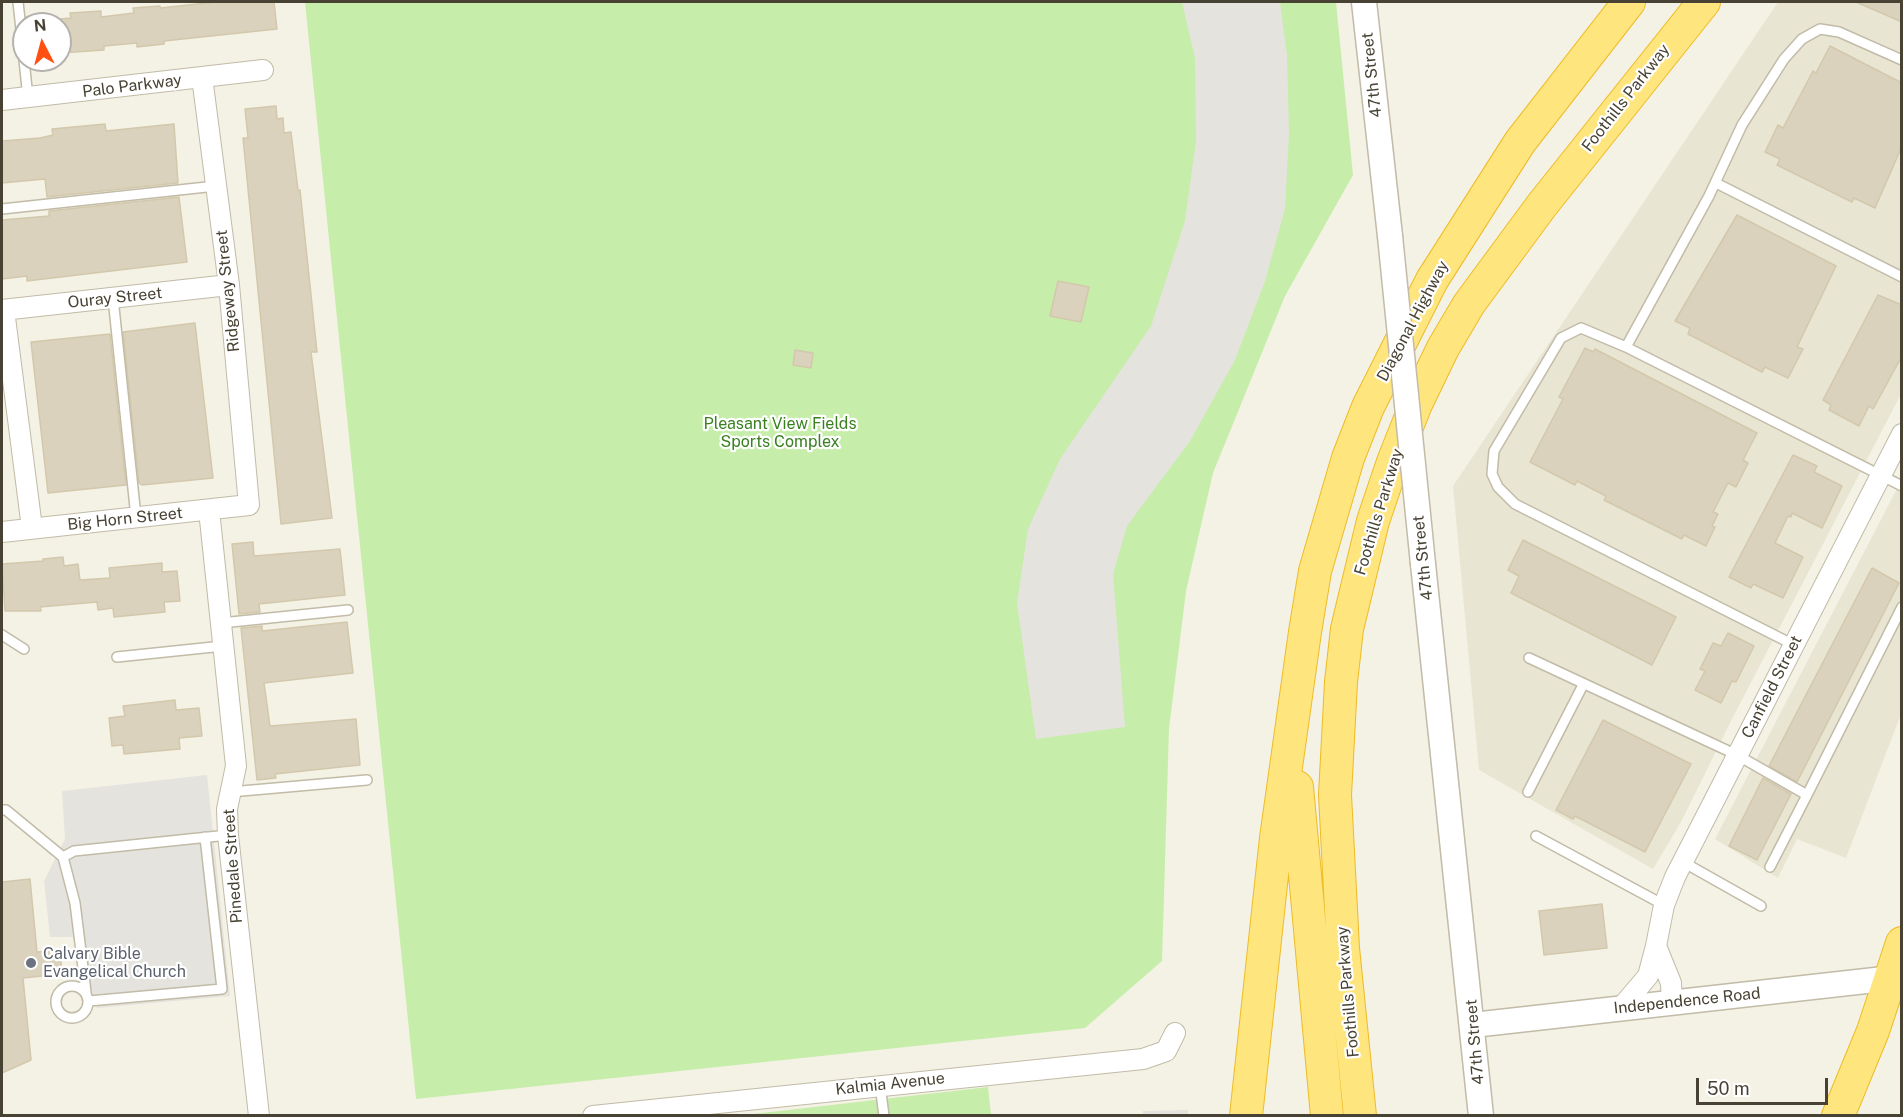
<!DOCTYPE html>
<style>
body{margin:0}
#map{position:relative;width:1903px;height:1117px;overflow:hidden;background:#f4f2e5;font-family:"Public Sans",sans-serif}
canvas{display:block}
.frame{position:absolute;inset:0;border:3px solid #484234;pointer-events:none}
.north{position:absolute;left:12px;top:12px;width:60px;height:60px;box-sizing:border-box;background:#fff;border:2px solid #b6b3ae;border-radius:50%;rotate:354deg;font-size:16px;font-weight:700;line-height:24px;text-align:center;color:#484234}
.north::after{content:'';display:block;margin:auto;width:21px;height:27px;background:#ff5012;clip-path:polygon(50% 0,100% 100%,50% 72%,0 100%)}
.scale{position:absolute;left:1696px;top:1078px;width:132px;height:27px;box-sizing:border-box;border:3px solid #484234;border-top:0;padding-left:8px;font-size:18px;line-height:21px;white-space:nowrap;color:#484234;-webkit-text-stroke:4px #fff;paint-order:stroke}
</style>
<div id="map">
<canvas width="1903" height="1117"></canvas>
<div class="frame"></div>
<div class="north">N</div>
<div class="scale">50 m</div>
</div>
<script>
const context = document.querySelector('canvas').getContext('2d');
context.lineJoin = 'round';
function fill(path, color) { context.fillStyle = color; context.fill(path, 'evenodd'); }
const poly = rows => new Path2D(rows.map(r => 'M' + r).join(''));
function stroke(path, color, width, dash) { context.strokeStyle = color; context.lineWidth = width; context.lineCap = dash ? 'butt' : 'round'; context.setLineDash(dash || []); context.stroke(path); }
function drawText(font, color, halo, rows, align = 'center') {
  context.font = font + ' "Public Sans",sans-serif'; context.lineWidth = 4.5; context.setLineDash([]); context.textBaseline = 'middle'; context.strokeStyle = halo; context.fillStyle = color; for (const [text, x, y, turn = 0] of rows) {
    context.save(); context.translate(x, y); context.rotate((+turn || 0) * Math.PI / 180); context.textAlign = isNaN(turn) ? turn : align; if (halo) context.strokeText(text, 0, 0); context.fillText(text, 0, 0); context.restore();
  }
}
const residential = poly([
 [1778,2,1901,2,1901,394,1731,721,1681,822,1653,869,1479,770,1453,486],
 [1901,481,1901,714,1846,858,1797,839,1778,878,1715,839]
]);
const green = poly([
 [305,2,1336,2,1353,175,1285,296,1213,473,1186,591,1169,729,1162,961,1085,1028,416,1099],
 [988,1087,991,1115,736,1116]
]);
const parking = poly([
 [1182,2,1280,2,1287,55,1289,133,1285,209,1265,281,1235,360,1190,441,1127,526,1113,574,1125,727,1036,739,1017,603,1028,529,1060,459,1151,326,1185,221,1196,141,1195,58],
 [207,775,230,996,97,1008,73,937,50,937,44,881,65,839,62,791],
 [1188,1110,1188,1115,1143,1115,1143,1111]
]);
const building = poly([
 [216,2,274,2,277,29,164,41,164,44,137,47,137,43,104,46,104,50,60,53,60,19,71,18,70,13,101,11,101,17,134,13,133,8,160,6,160,8,216,2],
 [1856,2,1902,2,1902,22,1856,2],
 [1830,46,1902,83,1902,146,1875,208,1854,198,1852,202,1777,165,1780,159,1765,152,1778,125,1783,128,1813,71,1816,73,1830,46],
 [276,106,277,119,283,118,284,133,291,132,298,190,300,190,317,352,311,352,332,518,281,524,243,138,248,138,245,109,276,106],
 [105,124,106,131,174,124,178,183,47,197,45,179,2,183,2,141,40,138,53,135,52,129,105,124],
 [179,197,187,262,27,281,27,276,2,279,2,220,49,216,49,211,179,197],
 [1737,215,1836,266,1797,347,1803,349,1788,378,1765,367,1762,372,1688,334,1690,328,1675,321,1737,215],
 [1058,281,1089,287,1081,322,1050,316,1058,281],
 [1878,295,1902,305,1902,356,1873,409,1869,406,1859,426,1829,410,1831,405,1823,400,1878,295],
 [195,323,213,478,142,485,139,483,123,332,195,323],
 [110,334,126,485,48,493,31,342,110,334],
 [1585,348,1593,352,1595,349,1757,433,1743,460,1748,463,1736,487,1728,483,1713,512,1718,514,1712,526,1715,527,1706,546,1684,535,1682,539,1604,500,1606,496,1577,481,1575,485,1530,462,1563,399,1559,397,1585,348],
 [795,350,813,353,811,368,793,365,795,350],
 [1793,455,1817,466,1814,472,1842,486,1822,528,1792,513,1791,517,1788,516,1775,543,1803,557,1783,598,1753,584,1751,588,1729,577,1793,455],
 [1523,540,1676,617,1652,665,1511,593,1519,576,1508,570,1523,540],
 [253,542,254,556,340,549,345,595,259,604,260,612,239,614,232,544,253,542],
 [63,557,64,566,78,564,80,580,110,578,109,568,162,563,162,572,177,571,180,601,164,602,165,612,114,617,113,608,98,610,97,602,40,607,41,611,5,611,2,564,43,561,43,559,63,557],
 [1872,568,1899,583,1797,782,1769,766,1872,568],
 [347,622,353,673,264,683,270,726,356,719,360,765,275,774,276,778,257,780,241,628,262,626,262,631,347,622],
 [1728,633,1754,646,1736,682,1732,681,1721,703,1695,690,1705,671,1700,669,1713,643,1721,646,1728,633],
 [175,700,176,710,199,708,202,736,179,738,180,749,124,754,123,745,112,746,109,718,125,716,123,706,175,700],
 [1603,720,1691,764,1645,852,1575,816,1573,819,1556,810,1603,720],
 [1763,778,1791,794,1757,860,1729,846,1763,778],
 [30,879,37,952,60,950,62,974,23,978,31,1060,2,1073,2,882,30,879],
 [1602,904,1607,948,1544,955,1539,911,1602,904]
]);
const service = poly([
 [18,2,24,57],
 [24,60,28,98],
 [1902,60,1839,32,1820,29,1802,39,1784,59,1742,125,1709,196,1626,347,1902,486],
 [1716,183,1902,277],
 [2,209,216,186],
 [113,298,136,517],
 [1626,347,1581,328,1561,338,1494,451,1492,474,1498,487,1515,504,1794,645],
 [221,623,348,610],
 [2,635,24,649],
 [117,657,223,646],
 [1529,658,1737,755,1807,795,1770,867],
 [230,792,367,780],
 [1528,792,1583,685],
 [1807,795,1902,607],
 [2,810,6,810,63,857,75,903,86,992],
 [1536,836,1664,905],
 [63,857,74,851,228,835],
 [1683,862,1761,906],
 '56 1002a16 16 0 1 1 32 0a16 16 0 1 1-32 0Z',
 [89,1001,222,989,205,837],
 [880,1085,884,1116]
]);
const minor = poly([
 [2,100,263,70],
 [2,310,229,285],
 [4,310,32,528],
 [209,510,236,766,227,809,228,835,259,1116],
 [2,532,249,505,229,285,202,77],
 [1672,1003,1671,983,1656,946,1664,905,1675,877,1902,434],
 [1620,1009,1648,976,1656,946],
 [593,1116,1143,1059,1166,1051,1175,1033]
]);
const tertiary = poly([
 [1364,2,1390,236],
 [1423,564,1481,1116],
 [1473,1025,1902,977]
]);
const trunk = poly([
 [1297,787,1327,1116],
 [1246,1116,1276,838,1305,632,1315,571,1348,458,1368,407,1432,280,1520,142,1629,2],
 [1360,1116,1343,948,1335,795,1341,682,1347,629,1373,521,1393,462,1416,404,1443,348,1469,304,1542,205,1704,2],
 [1838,1116,1873,1031,1902,943]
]);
const tertiaryBridge = poly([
 [1390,236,1423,564]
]);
const markers = [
 [31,963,6,"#6b7280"]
];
const streetNames = [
 ["47th Street",1372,75,-96],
 ["Palo Parkway",132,86,-7],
 ["Foothills Parkway",1626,98,-52],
 ["Ridgeway Street",228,291,-96],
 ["Ouray Street",115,298,-6],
 ["Diagonal Highway",1413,321,-62],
 ["Foothills Parkway",1379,512,-73],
 ["Big Horn Street",125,519,-6],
 ["47th Street",1423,558,-96],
 ["Canfield Street",1772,687,-63],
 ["Pinedale Street",233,866,-94],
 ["Foothills Parkway",1348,992,-95],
 ["Independence Road",1687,1001,-6],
 ["47th Street",1475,1042,-95],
 ["Kalmia Avenue",890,1084,-6]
];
const parkNames = [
 ["Pleasant View Fields",780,424],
 ["Sports Complex",780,442]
];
const worshipNames = [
 ["Calvary Bible",43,954],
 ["Evangelical Church",43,972]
];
fill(residential, '#e9e5d3');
fill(green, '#c7edaa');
fill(parking, '#e5e3de');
fill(building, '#dad2bc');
stroke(building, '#d3c8ac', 1.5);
stroke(service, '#c1bba7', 12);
stroke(minor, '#c1bba7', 22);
stroke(tertiary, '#c1bba7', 27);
stroke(trunk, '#eebb26', 34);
stroke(service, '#fff', 9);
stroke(minor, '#fff', 20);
stroke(tertiary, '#fff', 24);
stroke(trunk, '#ffe57d', 32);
stroke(tertiaryBridge, '#c1bba7', 27, []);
stroke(tertiaryBridge, '#fff', 24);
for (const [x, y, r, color] of markers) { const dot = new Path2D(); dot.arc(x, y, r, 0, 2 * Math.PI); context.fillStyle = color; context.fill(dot); stroke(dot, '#fff', 2); }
drawText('16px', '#484234', '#fff', streetNames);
drawText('16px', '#3a8021', '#fff', parkNames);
drawText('16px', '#5b616d', '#fff', worshipNames, 'left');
</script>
